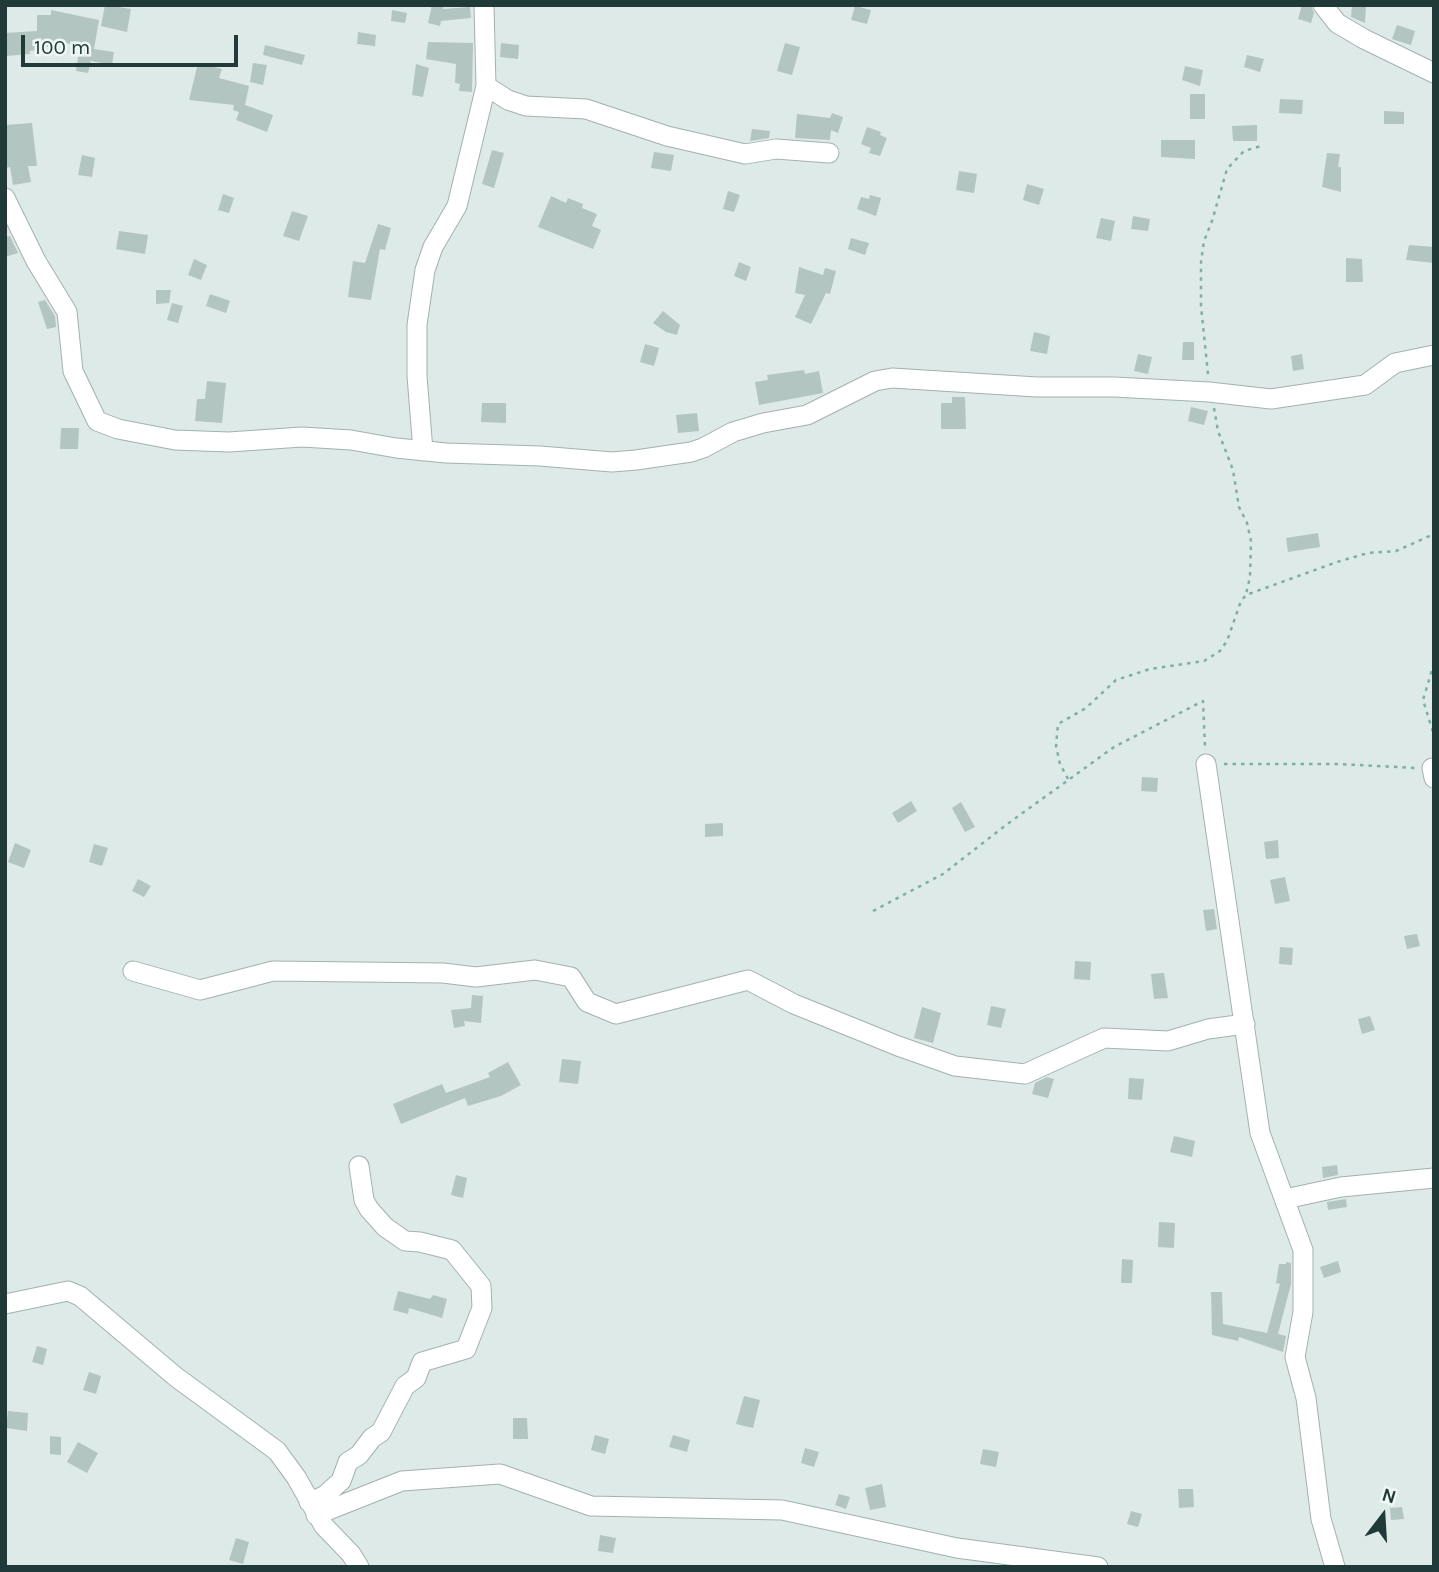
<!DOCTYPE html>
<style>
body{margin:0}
#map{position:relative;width:1439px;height:1572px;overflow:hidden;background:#deeae7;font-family:Karla,sans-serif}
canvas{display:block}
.frame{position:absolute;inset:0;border:7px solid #1f3a38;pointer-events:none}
.north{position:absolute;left:1348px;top:1481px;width:70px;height:70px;-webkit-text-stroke:5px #eef7f4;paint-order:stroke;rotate:17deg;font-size:19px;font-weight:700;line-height:28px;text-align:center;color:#1f3a38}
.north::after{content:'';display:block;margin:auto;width:24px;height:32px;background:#1f3a38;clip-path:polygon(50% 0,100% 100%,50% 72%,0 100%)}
.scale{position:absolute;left:21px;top:35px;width:217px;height:32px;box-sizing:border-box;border:4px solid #1f3a38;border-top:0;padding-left:9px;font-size:21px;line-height:24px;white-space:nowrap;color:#1f3a38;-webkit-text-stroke:5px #eef7f4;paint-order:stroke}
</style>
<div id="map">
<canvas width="1439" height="1572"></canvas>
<div class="frame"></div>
<div class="north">N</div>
<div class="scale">100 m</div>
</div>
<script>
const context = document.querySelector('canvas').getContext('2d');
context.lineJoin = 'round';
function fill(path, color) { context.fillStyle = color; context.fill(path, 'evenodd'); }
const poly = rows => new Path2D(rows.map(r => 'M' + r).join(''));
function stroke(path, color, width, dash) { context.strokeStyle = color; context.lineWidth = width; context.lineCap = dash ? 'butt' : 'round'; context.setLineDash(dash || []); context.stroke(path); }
const building = poly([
 [105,5,131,9,127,32,101,26],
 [432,5,444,5,443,9,470,7,471,18,441,21,440,26,428,23],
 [1302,5,1311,5,1314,13,1311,23,1298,19],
 [1352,5,1366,5,1365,23,1351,17],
 [855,6,871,10,867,24,851,20],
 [51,10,99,20,94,49,114,52,112,65,91,61,88,73,76,71,80,45,55,42,55,48,36,45,37,50,30,51,30,54,6,56,5,33,37,31,37,15,51,15],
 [392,10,407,13,405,23,391,21],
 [1397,25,1415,31,1411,45,1392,39],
 [358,32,376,35,375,46,357,44],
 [428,42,473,43,472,92,459,91,460,84,455,83,456,64,426,59],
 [501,43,519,45,518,59,500,57],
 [785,43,800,47,792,75,777,71],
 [265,45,305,55,302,65,263,55],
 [1247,55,1264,59,1260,72,1244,67],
 [198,63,222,69,219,78,249,86,245,105,273,115,267,132,236,120,239,112,233,110,234,105,189,100],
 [253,63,267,65,263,85,250,82],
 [416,64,429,68,423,97,412,95],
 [1185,66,1203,70,1200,86,1182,80],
 [1190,94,1205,94,1205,119,1190,119],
 [1280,99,1303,100,1302,114,1279,113],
 [1384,111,1404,112,1404,124,1384,124],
 [832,113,843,117,838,133,831,130,830,140,795,138,797,114,830,118],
 [32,123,37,166,28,166,31,182,13,185,10,167,5,168,5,125],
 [1257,125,1257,141,1233,141,1232,126],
 [867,127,881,132,880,135,887,138,880,156,869,153,871,148,861,144],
 [752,129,770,131,769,138,750,141],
 [1161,140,1195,140,1195,159,1161,157],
 [492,150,504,153,494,188,482,184],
 [654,152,674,155,671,171,651,168],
 [1327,153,1340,154,1338,167,1341,167,1341,192,1322,187],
 [82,155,95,158,92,177,78,175],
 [959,171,977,174,974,193,956,190],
 [1027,184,1044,189,1039,205,1023,200],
 [728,191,740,195,734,212,723,209],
 [223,194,234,198,229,213,218,210],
 [870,195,881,198,876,216,857,209,861,197,869,199],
 [551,196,566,203,568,198,583,204,582,208,597,214,592,226,601,230,593,249,538,227],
 [292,211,308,216,299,241,283,236],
 [1133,216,1150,219,1148,231,1131,229],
 [1101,218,1115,221,1111,241,1096,238],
 [378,224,391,228,385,250,380,249,371,300,348,297,353,261,365,263],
 [119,231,148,235,145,254,116,249],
 [10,236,18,253,5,257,5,237],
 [851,238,869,243,865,255,848,249],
 [1409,245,1434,247,1434,263,1406,260],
 [1346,258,1362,259,1363,282,1346,282],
 [194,259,207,265,201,280,188,275],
 [739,262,751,267,746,281,734,276],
 [799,267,823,275,825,268,836,271,830,294,826,293,811,324,795,317,805,295,795,293],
 [156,290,171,290,169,303,156,304],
 [210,294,230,301,226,313,206,306],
 [45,300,55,316,56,327,47,329,38,302],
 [172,303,183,306,178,323,167,320],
 [663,311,680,325,677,335,666,332,653,323],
 [1034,332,1050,336,1047,354,1030,351],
 [1183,342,1194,342,1194,360,1182,360],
 [645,344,659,348,654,366,640,362],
 [1138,354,1152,357,1148,374,1134,371],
 [1302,354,1304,369,1293,371,1291,356],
 [804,370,805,374,819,371,823,393,759,405,755,382,768,380,767,375],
 [207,381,226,383,222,423,195,421,197,399,205,399],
 [952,397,965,397,966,429,941,429,941,403,952,403],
 [482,403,506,403,506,423,481,422],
 [1191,407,1208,411,1204,425,1188,421],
 [697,413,699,431,678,433,676,415],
 [61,428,79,428,78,449,60,449],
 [1318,533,1320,547,1288,552,1286,538],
 [1142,777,1158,778,1157,792,1141,791],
 [911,801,917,811,898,823,892,813],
 [961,802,975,827,965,832,952,808],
 [723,823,723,836,705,837,705,824],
 [1278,840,1279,858,1266,859,1264,842],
 [15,843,31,850,24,868,8,862],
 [94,844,108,848,102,866,89,862],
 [1285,877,1290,901,1275,904,1270,880],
 [138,879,151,886,144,897,132,891],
 [1214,909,1217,929,1206,931,1203,910],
 [1417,934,1420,946,1407,949,1404,936],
 [1280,947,1293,948,1292,965,1279,964],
 [1075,961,1091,962,1090,980,1074,979],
 [1164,973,1168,998,1154,999,1151,974],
 [472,995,483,996,481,1023,464,1021,465,1026,454,1028,451,1010,471,1008],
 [991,1006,1006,1009,1001,1028,987,1025],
 [922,1007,941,1013,933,1043,914,1038],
 [1370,1016,1375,1030,1362,1034,1358,1019],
 [562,1059,581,1061,578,1084,559,1082],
 [508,1062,521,1085,501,1096,468,1106,465,1098,401,1124,393,1104,442,1084,446,1093,490,1077,488,1073],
 [1047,1077,1054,1079,1048,1098,1032,1094,1035,1083],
 [1129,1078,1144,1079,1142,1100,1128,1099],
 [1174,1136,1195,1141,1192,1157,1170,1152],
 [1337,1165,1338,1175,1323,1178,1322,1167],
 [456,1175,467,1178,463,1198,451,1195],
 [1346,1199,1347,1207,1328,1210,1327,1202],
 [1159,1222,1175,1223,1174,1248,1158,1247],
 [1122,1259,1133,1260,1132,1283,1121,1283],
 [1338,1261,1341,1272,1324,1278,1320,1267],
 [1286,1262,1291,1263,1291,1284,1278,1334,1286,1336,1283,1352,1239,1337,1238,1341,1212,1335,1211,1292,1222,1292,1223,1324,1267,1333,1280,1284,1276,1283,1279,1264,1286,1264],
 [398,1291,430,1299,433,1295,447,1299,442,1318,409,1308,408,1314,393,1310],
 [37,1346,47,1349,43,1365,32,1362],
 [89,1372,101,1376,96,1394,83,1390],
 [744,1396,760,1400,753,1428,736,1424],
 [8,1411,28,1413,27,1431,6,1428],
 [513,1418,527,1418,528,1439,513,1439],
 [595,1435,609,1439,605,1454,591,1450],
 [673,1435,690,1440,687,1452,669,1447],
 [50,1436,61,1437,61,1455,50,1454],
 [78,1442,98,1453,87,1473,67,1462],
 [805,1448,819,1452,814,1467,801,1463],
 [983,1449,999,1452,996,1467,980,1464],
 [882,1484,886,1507,870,1510,865,1488],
 [1178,1489,1193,1489,1194,1507,1179,1508],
 [839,1494,850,1497,846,1509,835,1505],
 [1402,1507,1404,1519,1391,1520,1390,1508],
 [1131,1511,1142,1514,1138,1527,1127,1524],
 [600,1535,616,1538,613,1553,598,1551],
 [236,1538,249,1542,243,1564,229,1560]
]);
const path = poly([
 [1208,374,1201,306,1201,262,1204,241,1212,221,1227,169,1244,151,1261,146],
 [1214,408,1218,431,1233,470,1239,507,1247,523,1251,541,1250,577,1246,594],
 [1434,663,1423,700,1434,735],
 [1224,764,1339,764,1416,768],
 [1068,779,1060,764,1056,746,1058,724,1086,708,1116,680,1150,669,1204,661,1220,651,1227,641,1241,601,1246,595,1337,562,1368,553,1396,551,1434,534],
 [873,911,943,874,1006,825,1114,747,1203,701,1205,747]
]);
const minor = poly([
 [1323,5,1337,23,1364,39,1434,73],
 [486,86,508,100,526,106,586,109,667,136,745,154,776,149,829,153],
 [5,198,36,261,67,312,73,371,97,421,118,429,175,440,229,442,302,437,351,440,396,448,446,453,540,456,612,462,636,460,691,452,703,448,733,432,763,423,807,415,875,381,892,378,1037,387,1114,387,1209,392,1271,399,1365,385,1395,363,1434,355],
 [423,451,417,376,417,325,425,270,433,247,457,206,486,86,484,5],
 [1206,764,1260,1133,1303,1250,1303,1312,1295,1357,1306,1398,1321,1519,1335,1567],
 [1432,768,1434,778],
 [133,971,200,990,273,971,443,973,476,977,535,970,571,977,587,1002,616,1014,748,980,794,1004,898,1046,955,1066,1025,1074,1104,1038,1168,1041,1208,1029,1245,1024],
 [1285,1199,1341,1187,1434,1178],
 [5,1304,68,1291,80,1296,176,1377,277,1451,296,1477,324,1526,351,1554,359,1567],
 [309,1502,324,1496,341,1481,348,1462,359,1455,372,1438,381,1432,405,1386,416,1378,422,1362,466,1349,482,1308,481,1286,452,1250,420,1242,405,1241,385,1227,369,1209,364,1200,359,1166],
 [316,1515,402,1481,500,1474,591,1506,782,1510,957,1548,1098,1567]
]);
fill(building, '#b3c5c0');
stroke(minor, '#a1b2af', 21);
stroke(path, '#7dafa9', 2.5, [3.5, 5]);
stroke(minor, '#fff', 19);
</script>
